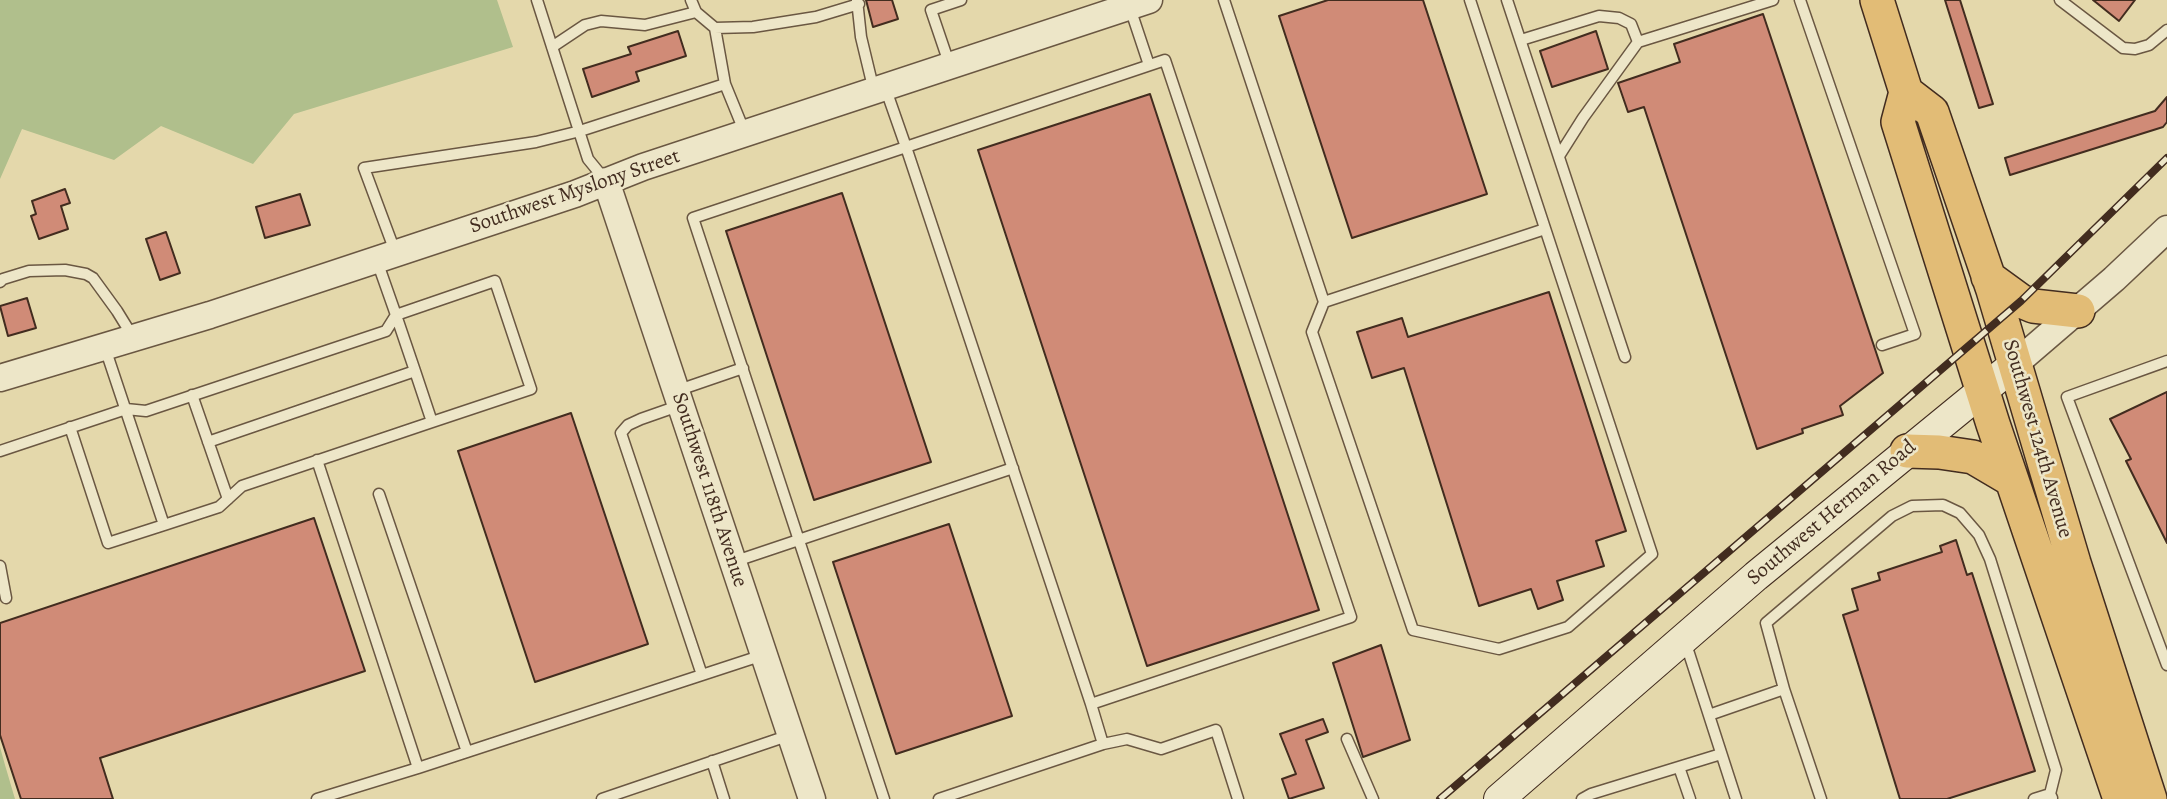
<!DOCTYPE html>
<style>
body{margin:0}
canvas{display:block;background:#e4d8ab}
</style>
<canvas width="2167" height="799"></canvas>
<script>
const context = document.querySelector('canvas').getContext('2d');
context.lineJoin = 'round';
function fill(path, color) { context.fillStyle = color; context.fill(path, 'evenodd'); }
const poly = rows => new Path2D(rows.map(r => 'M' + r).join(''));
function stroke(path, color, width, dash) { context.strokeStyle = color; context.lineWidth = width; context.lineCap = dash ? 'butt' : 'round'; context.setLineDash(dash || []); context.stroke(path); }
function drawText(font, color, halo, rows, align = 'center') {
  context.font = font + ' Alegreya,serif'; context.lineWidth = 5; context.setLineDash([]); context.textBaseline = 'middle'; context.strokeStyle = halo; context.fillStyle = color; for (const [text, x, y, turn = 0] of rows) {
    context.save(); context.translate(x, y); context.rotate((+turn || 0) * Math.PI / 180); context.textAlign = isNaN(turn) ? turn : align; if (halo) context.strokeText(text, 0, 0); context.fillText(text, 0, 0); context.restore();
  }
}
const green = poly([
 [0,0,497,0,513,47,294,114,253,164,161,126,114,160,22,129,0,179],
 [0,747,5,765,15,799,0,799]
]);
const building = poly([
 [866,0,892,0,898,19,873,27,866,0],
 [1328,0,1423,0,1487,194,1352,238,1279,16,1328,0],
 [1945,0,1960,0,1993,104,1979,108,1945,0],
 [2093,0,2135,0,2119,21,2093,0],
 [1763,14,1883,373,1840,406,1843,415,1802,429,1803,433,1757,449,1644,107,1628,112,1618,83,1680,62,1674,44,1763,14],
 [678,31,686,56,636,72,639,81,592,97,583,69,631,54,628,47,678,31],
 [1596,31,1608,69,1552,87,1540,51,1596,31],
 [1150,94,1319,610,1147,666,978,150,1150,94],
 [2167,97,2167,122,2163,127,2010,175,2005,158,2155,111,2167,97],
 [65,189,70,203,61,206,68,229,39,239,31,216,36,214,32,201,65,189],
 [842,193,931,462,814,500,726,231,842,193],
 [300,194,310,225,265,238,256,207,300,194],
 [166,232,180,273,160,280,146,239,166,232],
 [1549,292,1626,531,1596,541,1604,566,1557,581,1563,600,1538,609,1531,589,1479,606,1404,368,1372,378,1357,332,1402,318,1408,337,1549,292],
 [27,298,36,328,8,336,0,306,27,298],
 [2167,392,2167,543,2126,461,2131,459,2110,419,2167,392],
 [571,413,648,644,535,682,458,451,571,413],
 [314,518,365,671,100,758,113,799,21,799,0,735,0,623,314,518],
 [949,524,1012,716,896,754,833,562,949,524],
 [1956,540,1967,575,1972,573,2035,771,1947,799,1900,799,1843,615,1858,610,1852,589,1880,580,1878,573,1942,552,1940,546,1956,540],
 [1381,645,1410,740,1363,757,1333,663,1381,645],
 [1323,719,1328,732,1306,740,1324,788,1289,799,1282,779,1296,774,1280,734,1323,719]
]);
const service = poly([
 [537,0,588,159,606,181],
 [691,0,696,12,715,28,725,84,745,133],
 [857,0,861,37,874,91],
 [1224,0,1324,302,1312,332,1413,630,1499,649,1568,627,1652,554,1470,0],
 [1507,0,1625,357],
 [1800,0,1915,334,1882,345],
 [2060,0,2123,48,2135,49,2149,45,2167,30],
 [1130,8,1149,65],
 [715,28,753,27,816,17,859,4],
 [1521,40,1599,16,1619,18,1631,24,1638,42,1773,0],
 [552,47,585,25,601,21,645,25,696,12],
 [950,66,931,10,961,0],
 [1559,156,1583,118,1638,42],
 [396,254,364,168,536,142,580,131,725,84],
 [0,282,3,279,29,271,65,270,86,274,93,278,117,311,133,337],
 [1324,302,1545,229],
 [105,348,164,525,219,507,242,486,432,422],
 [2167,361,2067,397,2167,665],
 [676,391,743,368],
 [192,395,228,499],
 [681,405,641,419,628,425,621,433,702,675],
 [70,427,108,543,164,525],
 [208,442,415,371],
 [0,451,126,409,146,411,386,331,396,315,495,281,531,389,432,422,415,371,396,315,377,261],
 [317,460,418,768,763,655],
 [379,494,467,752],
 [733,562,1013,468],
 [0,566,6,598],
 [1685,641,1736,799],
 [1784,689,1766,623,1892,516,1912,506,1943,505,1960,513,1979,535,1990,559,2056,770,2050,794],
 [1091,704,1103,744],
 [1709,715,1784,689,1821,799],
 [1347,739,1373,799],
 [712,761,724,799],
 [1679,767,1690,799],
 [317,799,418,768],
 [602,799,790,735],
 [884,799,693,218,906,147,1165,60,1351,617,1091,704,906,147,885,87],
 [939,799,1103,744,1127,739,1161,749,1216,730,1238,799],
 [1582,799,1591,794,1721,754],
 [2034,799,2050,794,2052,798]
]);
const tertiary = poly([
 [606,181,812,799],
 [2015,364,2114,279,2167,229],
 [0,378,210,315,575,194,643,167,1149,0]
]);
const secondary = poly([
 [1499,799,1756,576,2015,364]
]);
const primary = poly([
 [1877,0,1906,92,1898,122,1993,424,2120,799],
 [1906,92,1932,112,1993,290,2074,563,2150,799],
 [1988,277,2021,301,2033,306,2078,311],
 [1907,451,1939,452,1973,457,2012,480]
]);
const rail = poly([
 [1440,799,2021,301,2167,158]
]);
const streetNames = [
 ["Southwest Myslony Street",575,192,-19],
 ["Southwest 124th Avenue",2037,439,74],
 ["Southwest 118th Avenue",709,490,72],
 ["Southwest Herman Road",1832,513,-40]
];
fill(green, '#b0bf8c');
fill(building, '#d08b77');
stroke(building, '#422c1f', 2);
stroke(service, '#6a5742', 13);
stroke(tertiary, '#6a5742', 29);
stroke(secondary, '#422c1f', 32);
stroke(primary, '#422c1f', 36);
stroke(service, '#ede6c8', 10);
stroke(tertiary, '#ede6c8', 26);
stroke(secondary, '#ede6c8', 30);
stroke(primary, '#e2bc76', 33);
stroke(rail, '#422c1f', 8);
stroke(rail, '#ede6c8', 5, [16]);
drawText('21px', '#422c1f', '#ede6c8', streetNames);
</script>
